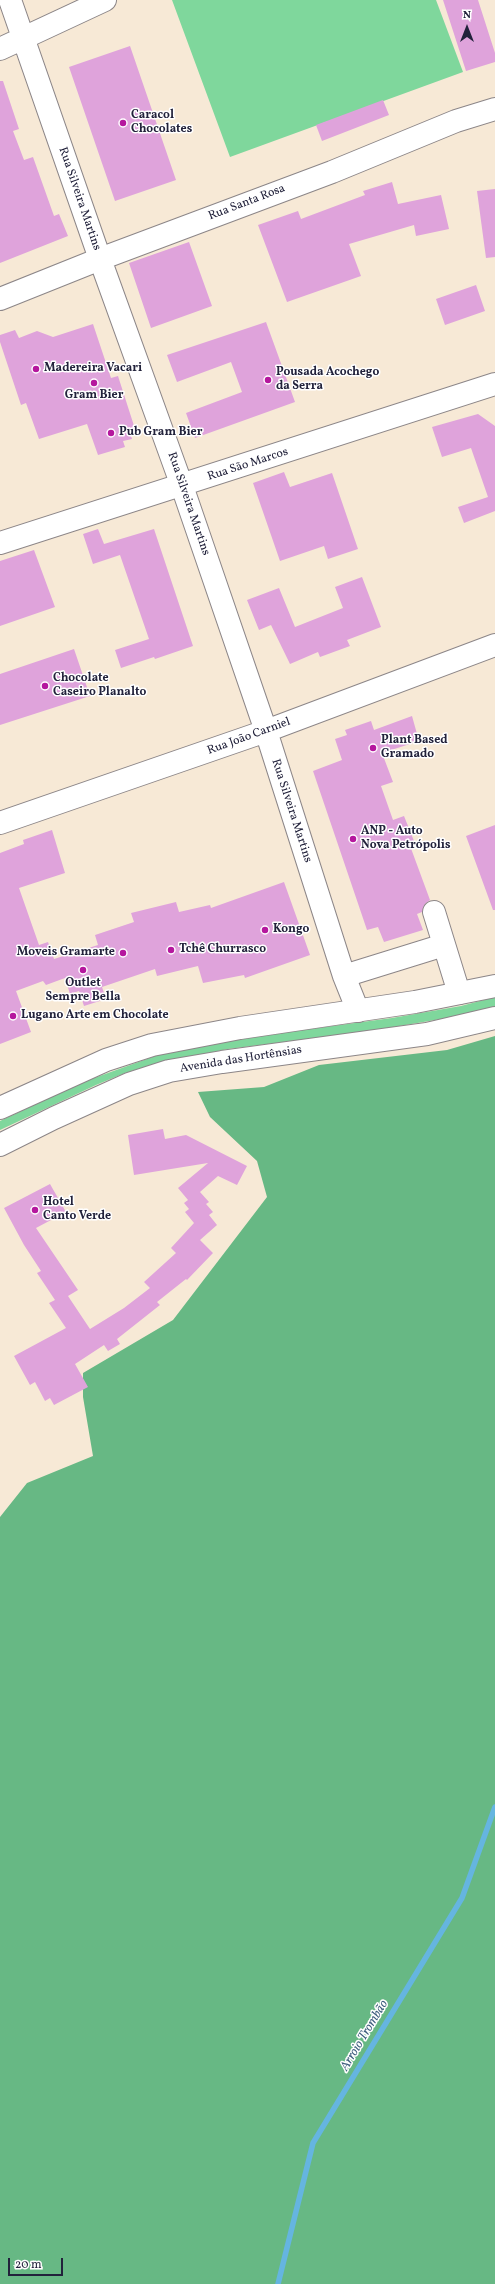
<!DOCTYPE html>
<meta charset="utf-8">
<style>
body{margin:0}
#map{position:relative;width:495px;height:2284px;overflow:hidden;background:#f7e9d6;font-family:Vollkorn,serif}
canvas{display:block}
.north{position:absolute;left:447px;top:8px;width:40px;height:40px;-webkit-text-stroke:3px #fff;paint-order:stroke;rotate:0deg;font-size:11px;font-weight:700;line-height:16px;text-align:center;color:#22223b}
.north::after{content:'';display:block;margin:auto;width:14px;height:18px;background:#22223b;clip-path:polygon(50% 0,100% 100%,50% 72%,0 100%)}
.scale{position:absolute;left:8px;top:2258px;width:55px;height:18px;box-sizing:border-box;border:2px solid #22223b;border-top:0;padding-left:5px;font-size:12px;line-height:14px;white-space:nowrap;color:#22223b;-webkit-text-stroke:3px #fff;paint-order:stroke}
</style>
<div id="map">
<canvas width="495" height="2284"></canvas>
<div class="north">N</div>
<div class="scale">20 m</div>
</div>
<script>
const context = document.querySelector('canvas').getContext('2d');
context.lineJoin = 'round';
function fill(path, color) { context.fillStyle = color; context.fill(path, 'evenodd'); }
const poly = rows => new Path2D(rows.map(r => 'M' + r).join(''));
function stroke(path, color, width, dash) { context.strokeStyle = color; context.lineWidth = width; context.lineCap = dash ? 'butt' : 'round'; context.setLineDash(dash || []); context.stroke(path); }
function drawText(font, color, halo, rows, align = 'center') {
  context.font = font + ' Vollkorn,serif'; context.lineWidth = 3; context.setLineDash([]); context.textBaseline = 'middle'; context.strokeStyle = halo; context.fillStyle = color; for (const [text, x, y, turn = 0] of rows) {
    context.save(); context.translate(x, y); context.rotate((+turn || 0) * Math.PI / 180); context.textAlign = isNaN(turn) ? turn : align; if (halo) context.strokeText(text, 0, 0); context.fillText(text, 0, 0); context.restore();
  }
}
const green = poly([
 [172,0,436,0,463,72,230,157],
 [495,997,495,1007,441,1019,364,1032,228,1049,158,1063,125,1073,96,1085,0,1130,0,1121,83,1082,158,1055,243,1038,392,1018,461,1006]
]);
const forest = poly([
 [495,1036,495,2284,0,2284,0,1517,27,1483,93,1456,83,1397,83,1373,173,1320,267,1197,257,1161,210,1117,198,1092,264,1087,319,1065,447,1050]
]);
const stream = poly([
 [278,2284,313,2143,462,1898,495,1807]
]);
const building = poly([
 [443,0,478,0,495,53,495,62,466,71],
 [130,46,176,180,115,201,69,67],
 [0,81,3,81,19,129,13,131,24,160,33,157,54,216,59,214,68,236,0,263],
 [383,100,389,115,322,141,316,125],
 [392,182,398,204,441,195,449,229,416,236,414,225,349,244,361,276,287,302,258,225,298,211,301,219,365,195,363,191],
 [495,189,495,257,486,258,477,191],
 [189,242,212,306,151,328,129,263],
 [476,285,485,311,445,325,436,299],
 [266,322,295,402,195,438,186,413,242,392,231,362,177,382,167,355],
 [93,324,111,378,118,376,136,432,130,433,132,439,123,441,125,447,98,455,87,424,39,439,26,403,21,405,0,342,0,335,15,330,19,338,37,331,53,337],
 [478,414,495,426,495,511,464,523,458,507,488,497,471,448,442,457,432,427],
 [284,472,290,487,332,473,358,549,328,559,324,546,280,561,253,483],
 [98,529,104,544,154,529,193,646,155,659,154,657,121,668,115,650,149,639,120,555,93,564,83,534],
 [34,550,55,607,0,626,0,561],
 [362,577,381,627,347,640,350,646,320,657,318,652,290,664,271,625,259,630,247,600,279,588,295,627,343,608,335,587],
 [74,649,90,696,0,725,0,674],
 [412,716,419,741,382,753,393,782,381,786,393,820,404,816,414,841,409,843,430,900,425,904,422,912,417,914,423,930,384,942,378,927,367,930,313,771,342,760,335,739,347,735,345,730,371,721,374,730],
 [495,825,495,910,493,910,466,836],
 [52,830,65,873,19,888,39,945,48,942,54,959,98,945,95,935,134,922,131,913,176,902,179,912,210,905,211,908,284,882,310,955,245,978,244,975,203,983,198,966,157,976,155,969,102,987,106,999,84,1006,79,991,70,994,65,978,46,985,43,981,16,991,31,1032,0,1044,0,853,24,844,23,840],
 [163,1129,165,1139,186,1135,247,1166,237,1185,218,1176,200,1192,209,1202,206,1204,213,1212,209,1215,217,1225,200,1240,213,1253,187,1280,186,1279,157,1302,160,1305,117,1339,120,1344,108,1351,104,1345,75,1364,88,1387,54,1405,50,1398,45,1401,35,1382,30,1385,14,1356,66,1328,49,1303,55,1300,37,1273,41,1271,24,1245,4,1208,50,1184,66,1212,36,1228,78,1290,68,1296,90,1329,124,1308,150,1288,144,1282,176,1253,171,1248,194,1223,185,1212,189,1209,184,1203,188,1200,178,1188,208,1163,134,1175,128,1135]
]);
const minor = poly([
 [10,0,100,259,182,486,266,731,344,976,358,1011],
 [0,49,105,0],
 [0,299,100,259,332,172,456,121,495,109],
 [0,543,495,384],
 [0,823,266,731,495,645],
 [434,912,459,993],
 [344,976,444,945]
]);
const major = poly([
 [0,1108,106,1060,152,1045,240,1028,415,1002,495,986],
 [0,1145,54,1118,129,1084,169,1071,222,1062,427,1034,495,1018]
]);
const markers = [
 [123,123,4,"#b5179e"],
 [36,369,4,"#b5179e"],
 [268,380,4,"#b5179e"],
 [94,383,4,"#b5179e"],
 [111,433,4,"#b5179e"],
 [45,686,4,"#b5179e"],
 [373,748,4,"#b5179e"],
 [353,839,4,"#b5179e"],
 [265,930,4,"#b5179e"],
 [171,950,4,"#b5179e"],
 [123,953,4,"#b5179e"],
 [83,970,4,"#b5179e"],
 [13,1016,4,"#b5179e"],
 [35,1210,4,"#b5179e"]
];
const poiNames = [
 ["Caracol",131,116],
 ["Chocolates",131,130],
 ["Madereira Vacari",44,369],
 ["Pousada Acochego",276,373],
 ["da Serra",276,387],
 ["Gram Bier",94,396,"center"],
 ["Pub Gram Bier",119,433],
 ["Chocolate",53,679],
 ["Caseiro Planalto",53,693],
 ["Plant Based",381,741],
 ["Gramado",381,755],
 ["ANP - Auto",361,832],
 ["Nova Petrópolis",361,846],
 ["Kongo",273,930],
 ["Tchê Churrasco",179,950],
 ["Moveis Gramarte",115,953,"right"],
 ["Outlet",83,984,"center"],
 ["Sempre Bella",83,998,"center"],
 ["Lugano Arte em Chocolate",21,1016],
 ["Hotel",43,1203],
 ["Canto Verde",43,1217]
];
const streetNames = [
 ["Rua Silveira Martins",79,199,71],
 ["Rua Santa Rosa",247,203,-21],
 ["Rua São Marcos",248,465,-18],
 ["Rua Silveira Martins",188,504,71],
 ["Rua João Carniel",249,737,-20],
 ["Rua Silveira Martins",291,811,72],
 ["Avenida das Hortênsias",241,1060,-9]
];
const waterNames = [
 ["Arroio Trombão",365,2036,-59]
];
fill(green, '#7fd79c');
fill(forest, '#67b884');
stroke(stream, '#65b5e0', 5.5);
fill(building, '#dfa3db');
stroke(minor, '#8c8688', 24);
stroke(major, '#8c8688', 24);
stroke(minor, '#fff', 22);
stroke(major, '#fff', 22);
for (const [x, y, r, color] of markers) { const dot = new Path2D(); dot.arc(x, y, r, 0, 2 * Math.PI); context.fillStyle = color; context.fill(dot); stroke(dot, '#fff', 1.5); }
drawText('bold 12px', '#22223b', '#fff', poiNames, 'left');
drawText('12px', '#22223b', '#fff', streetNames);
drawText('italic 13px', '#3d5d7d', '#fff', waterNames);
</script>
